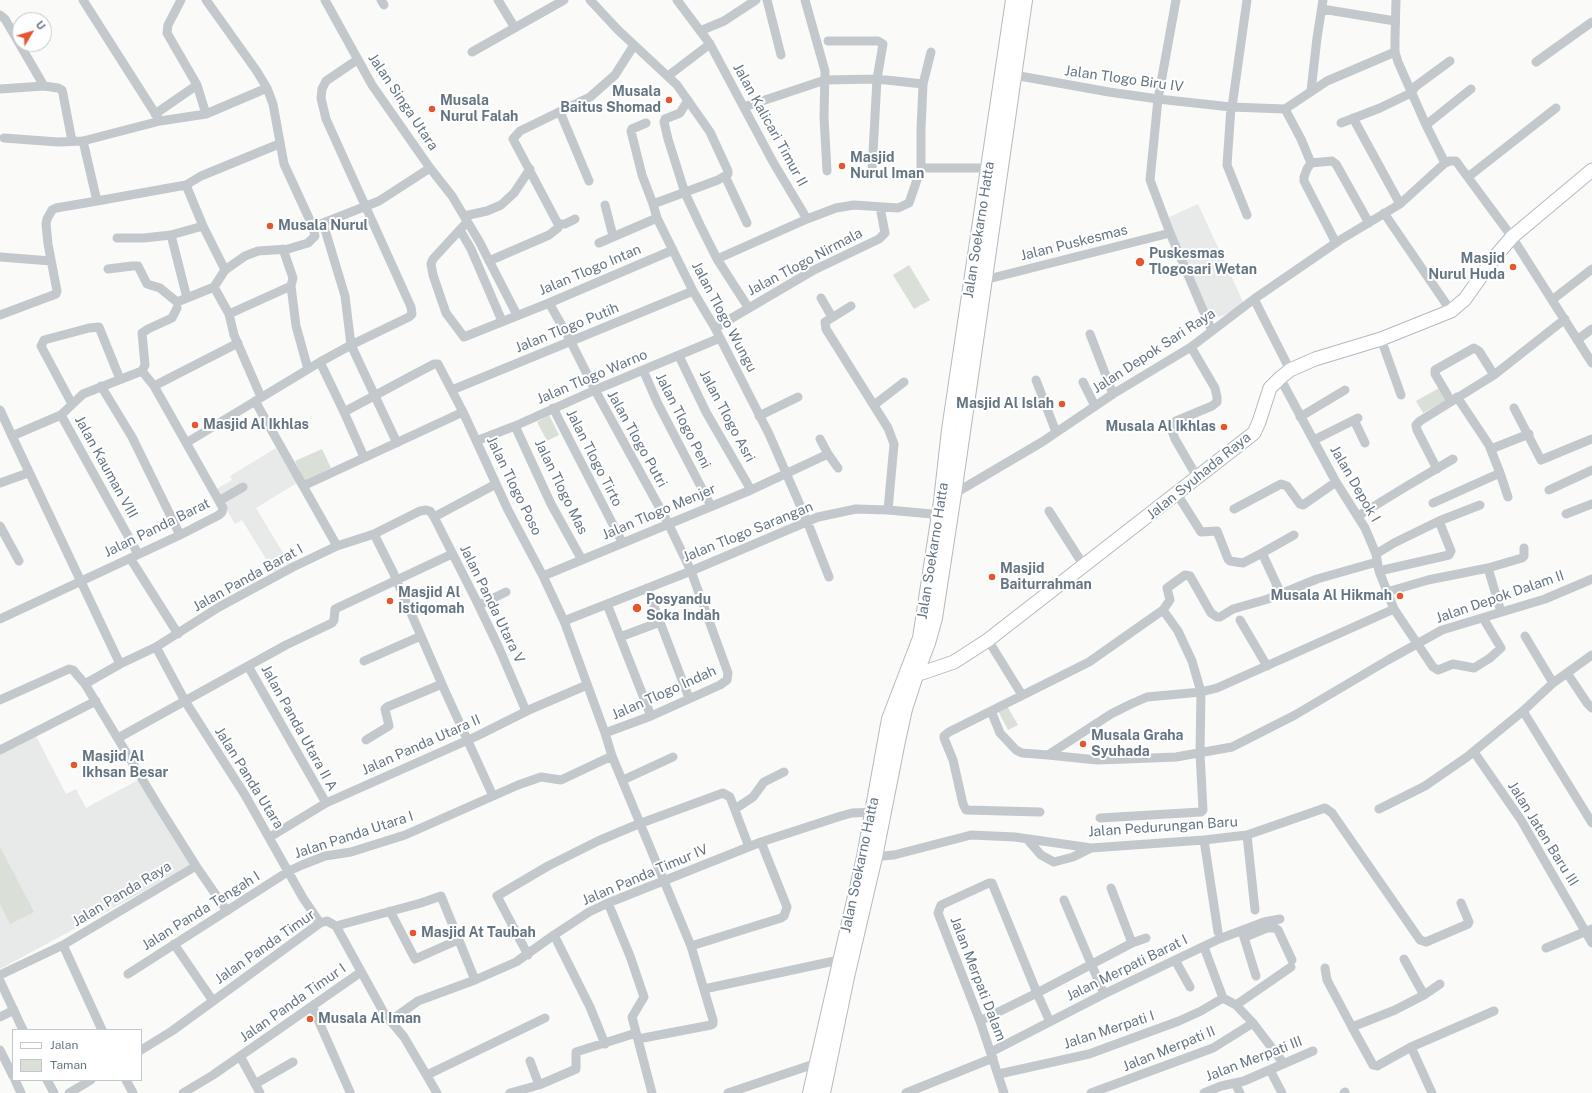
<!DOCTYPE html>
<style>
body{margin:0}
#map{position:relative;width:1592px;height:1093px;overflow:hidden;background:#fafaf8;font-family:"Public Sans",sans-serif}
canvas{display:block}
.legend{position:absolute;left:12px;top:1029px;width:130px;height:52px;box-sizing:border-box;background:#fff;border:1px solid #c1c8cd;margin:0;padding:5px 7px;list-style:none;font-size:12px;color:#657683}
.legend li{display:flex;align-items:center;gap:8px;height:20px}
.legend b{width:20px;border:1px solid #c1c8cd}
.north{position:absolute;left:12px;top:12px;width:40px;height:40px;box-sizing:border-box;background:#fff;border:1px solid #c1c8cd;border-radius:50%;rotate:52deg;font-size:11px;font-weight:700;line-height:16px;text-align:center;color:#657683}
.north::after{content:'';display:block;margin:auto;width:14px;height:18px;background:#e4572e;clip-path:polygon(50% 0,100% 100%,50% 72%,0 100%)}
</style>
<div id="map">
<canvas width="1592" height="1093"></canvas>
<ul class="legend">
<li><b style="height:5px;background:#fff"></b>Jalan</li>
<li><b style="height:11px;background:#dadfd7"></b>Taman</li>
</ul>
<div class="north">U</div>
</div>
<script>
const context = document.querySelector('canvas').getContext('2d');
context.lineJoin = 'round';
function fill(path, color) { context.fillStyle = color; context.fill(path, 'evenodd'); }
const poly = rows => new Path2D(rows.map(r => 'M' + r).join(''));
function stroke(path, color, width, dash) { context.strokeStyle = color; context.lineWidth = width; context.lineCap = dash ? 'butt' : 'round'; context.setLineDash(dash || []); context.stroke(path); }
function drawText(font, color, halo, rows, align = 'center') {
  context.font = font + ' "Public Sans",sans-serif'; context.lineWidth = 4; context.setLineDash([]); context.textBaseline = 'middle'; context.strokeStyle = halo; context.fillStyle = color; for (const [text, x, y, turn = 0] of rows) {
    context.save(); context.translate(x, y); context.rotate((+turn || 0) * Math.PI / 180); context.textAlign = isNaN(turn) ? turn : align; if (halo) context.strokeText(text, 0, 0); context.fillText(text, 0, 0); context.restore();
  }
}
const built = poly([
 [1198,204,1245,306,1212,320,1165,219],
 [276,448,297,483,256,508,289,563,274,572,242,520,235,524,215,490,232,480,230,476],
 [36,736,66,794,76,789,86,808,138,780,191,864,141,893,0,969,0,752]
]);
const green = poly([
 [909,265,930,300,914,309,893,275],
 [1439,388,1446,400,1423,413,1416,401],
 [549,415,559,435,547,441,537,422],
 [322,449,331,468,304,481,295,461],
 [1007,706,1018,725,1008,730,998,711],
 [0,847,34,912,10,924,0,904]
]);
const street = poly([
 [83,0,160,121],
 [181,0,168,25,167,33,197,85,206,114],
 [325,0,372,85,430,168,452,196,479,241,517,315],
 [381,0,384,5],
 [498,0,515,28],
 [590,0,618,30,677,85,710,132,728,171,728,174,718,180,653,204,657,218,693,291,715,328,769,434,807,521,829,577],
 [677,0,710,44,773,162,807,219],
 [767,0,781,55],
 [805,0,825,71,824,117,827,171],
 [1176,0,1158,99,1150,180,1170,233,1212,331],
 [1396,0,1395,39,1395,52,1398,62,1426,125,1445,163],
 [1322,9,1395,21],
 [0,15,5,19,44,86],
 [700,31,724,21,756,0],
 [828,41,878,41,883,44,877,79,872,171],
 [472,52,564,0],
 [1536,62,1592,22],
 [1014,75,1109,92,1158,99,1231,107,1285,109,1327,81,1395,52],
 [668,76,710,44],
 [0,89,44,86,58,88,62,90,63,94,72,141],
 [1311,91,1317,38,1323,0],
 [1411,93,1416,86,1450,61],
 [688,100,680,113,665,119,664,122,668,139,685,193,700,225,717,259,748,307],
 [744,107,825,80,877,79,923,84],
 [1231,107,1227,165,1247,215],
 [1232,107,1247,0],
 [1285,109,1301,139,1311,163,1307,169,1304,177,1304,181,1336,243],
 [560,112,589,181],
 [155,114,197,85],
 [1353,118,1400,204],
 [646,123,632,129,631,131,642,175,653,204],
 [1341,123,1380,108,1411,93],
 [1426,125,1471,89],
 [4,138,58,142,83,141,160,121,206,114,267,88],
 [83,141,97,201,186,185,201,176,279,144],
 [1311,163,1332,161,1336,164,1369,223],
 [921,168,989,168],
 [725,176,747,223],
 [1468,177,1556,108],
 [186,185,203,226,225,270],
 [605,205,613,236],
 [1384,213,1451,311],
 [464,216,487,211,501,205,514,193,530,169],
 [467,222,433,259,431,264,433,275,446,313,464,337,549,303,673,250],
 [323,223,345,296,351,345,397,443],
 [558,224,565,224,575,219],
 [318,225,379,201,430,168],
 [460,230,471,249,502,321],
 [171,235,187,298,214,287,225,270,245,256,258,251,288,249,308,243,315,236,313,227,284,164,273,104,267,88,256,70,206,0],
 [117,238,144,238,171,235,203,226],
 [599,243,657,218],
 [283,249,293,278,291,286,296,326,308,369],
 [0,257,51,261],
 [717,259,807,219,836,208,854,205,898,208,909,203,921,168,921,129,923,84,931,52],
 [489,261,549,235,558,228,558,224,513,139,520,131,590,97,615,75,634,45],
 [108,269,132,266,138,266,147,284,160,288,177,302,187,298],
 [984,280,1170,233],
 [214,287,229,314,234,335,261,397],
 [821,298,832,317],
 [1254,299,1290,370],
 [1552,300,1592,269],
 [549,303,569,338,595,390,668,523,691,571,728,673,727,680,720,685,651,716,605,733],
 [851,306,825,322,826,329,888,428,894,444,888,510],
 [229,314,291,286],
 [0,315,56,294,57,291,48,244,46,224,47,219,52,210,56,208,97,201],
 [715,328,812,271,879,239,885,233,880,207],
 [1090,334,1113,394],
 [1381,339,1401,395],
 [1577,340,1592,329],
 [1191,347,1215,388,1217,397,1217,402,1212,406,1176,421,1172,425,1172,431,1175,439,1197,477],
 [679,356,706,412,751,490],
 [320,362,344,412,364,457],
 [643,370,658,404,711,506],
 [142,371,145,365,142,333,148,329,172,318,177,308],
 [1280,378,1336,482,1365,528,1376,554,1379,571,1394,609,1433,667,1438,670,1453,664,1474,668,1490,658,1501,648,1483,618],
 [1036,380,1056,432],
 [1083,382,1095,406],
 [101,386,132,437,180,535],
 [154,386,238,343],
 [452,390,693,291],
 [255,401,337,546],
 [1451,401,1435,374,1435,370,1474,348,1479,351,1494,375],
 [72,404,41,346,44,340,89,328,99,327,120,379],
 [874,405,904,382],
 [553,408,622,542],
 [1514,408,1541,460,1592,439],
 [0,410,12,436],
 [344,412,415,374,434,364,438,364,463,412,508,510,543,576,564,621,605,733,612,756,691,946,713,1020,713,1024,711,1025,638,1039],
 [61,415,138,554],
 [759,416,798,397],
 [1300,417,1345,390],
 [1354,420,1365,443],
 [515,426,551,504,582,560],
 [820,439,828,454,838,468],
 [1314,440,1358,418],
 [476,441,515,426,595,390,720,338],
 [186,443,320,362,351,345,409,317,412,314,411,307,326,119,321,98,322,89,326,81,354,62],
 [1491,449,1529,434],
 [1437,469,1417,430,1416,425,1420,421,1494,375,1565,319],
 [1500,473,1508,497],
 [0,483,28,473],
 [303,486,463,412],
 [1549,490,1592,470],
 [1177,494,1201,532,1217,531,1228,559,1230,561,1243,563,1262,553,1281,594],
 [952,495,1042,442,1113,394,1191,347,1254,299,1340,240,1400,204,1445,163,1450,161,1456,161,1461,168,1512,237,1592,363],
 [219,501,243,487],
 [1433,503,1500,473,1489,445,1457,397],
 [1234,509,1281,484,1287,486,1300,504,1303,505,1336,482],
 [1049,511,1084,566],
 [1566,514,1592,504],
 [1358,516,1407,486,1453,459],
 [434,517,496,484],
 [0,526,19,561],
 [374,534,393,572,445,691,493,796],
 [1262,553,1294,535],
 [1376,554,1394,543,1439,521,1480,505],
 [130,558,178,634],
 [1488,568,1522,558,1524,556,1524,548],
 [1379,571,1449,555,1451,551,1439,521],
 [543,576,751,490,828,454],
 [647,588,689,698],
 [1387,592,1428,580,1488,568,1501,612],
 [607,604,651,716],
 [479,605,506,592],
 [1163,610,1170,600,1167,588,1185,575,1190,576,1211,613,1217,617,1220,617,1233,609,1268,599,1317,579,1377,562],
 [0,619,180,535,219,515,222,512,223,508,154,386,142,371],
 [1240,620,1267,666],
 [564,621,691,571,818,517,856,509,888,510,943,515],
 [1525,636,1553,683],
 [620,637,660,622],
 [988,640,1022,695],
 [156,647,185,701,245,795,303,898,320,923],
 [364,661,421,636],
 [120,664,12,436,61,415,83,394,142,371],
 [248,666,326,803],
 [1567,673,1587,703,1592,708],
 [85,684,120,664,156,647,219,607,293,567,337,546,374,534,420,511,426,510,430,511,434,517,476,600,499,648,526,711],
 [0,700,69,669,73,670,85,684,159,807,196,866,227,911],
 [991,711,1000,733,1016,750,1022,753,1048,755,1111,714,1131,704,1147,697,1201,692,1217,688,1394,609],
 [1523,711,1592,823],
 [118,738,286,645,332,623,334,620,335,609,452,554],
 [366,740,389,726,385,709,387,707,442,684],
 [0,750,96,701],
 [1474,752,1521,820,1592,943],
 [1048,755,1097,760,1126,759,1176,757,1232,747,1295,715,1388,660,1442,630,1545,599,1592,579],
 [623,780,673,757],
 [735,809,753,797,764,782,784,772],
 [1379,809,1425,786,1467,757,1523,711,1553,683,1592,655],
 [1040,812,966,810,963,804,953,760,944,738,944,736,949,732,1089,662,1163,610,1178,631,1192,661,1201,692,1200,753,1203,810,1201,812,1100,818],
 [1247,835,1255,910],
 [270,837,326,803,477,736,531,709,587,685],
 [1027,839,1041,855,1054,862,1073,857,1091,848],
 [1204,840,1218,932],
 [871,857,894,855,971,835,1015,837,1091,848,1204,840,1247,835,1325,808,1332,813,1420,940,1426,942,1468,924,1469,922,1461,903],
 [1111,888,1132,943],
 [1064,900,1104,994],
 [608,903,630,956,644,997,632,1017,652,1093],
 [390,911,415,959,458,940],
 [336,926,384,1013,404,1037,437,1093],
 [1242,931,1256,976],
 [554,935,590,1007,605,1044],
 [1245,937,1267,928,1275,928,1278,930,1292,960],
 [174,944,213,1001],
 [63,945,102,1030],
 [691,946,781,918,784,916,787,907,761,842],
 [1204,947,1223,998,1236,1005,1253,1023,1284,1064],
 [1546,948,1592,929],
 [528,955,497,896,548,866,598,841,636,825,723,793,730,797,749,847],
 [1404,959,1424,995],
 [1175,960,1190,987],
 [1325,968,1327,980,1352,1027],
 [128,974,289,871,302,865,325,856,351,852,405,835,518,785,541,777,561,780,612,756],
 [0,975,63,945,196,866],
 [0,981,23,1030],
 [1440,984,1424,995,1395,1010,1352,1027,1373,1065,1377,1066,1411,1047,1494,1011],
 [704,989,839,960],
 [1236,1005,1291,967],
 [312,1006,350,1092],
 [0,1017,14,1010],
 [390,1021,418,1001,475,980,516,962,554,935,589,912,608,903,761,842,841,816,852,813,877,812],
 [980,1021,1037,993,1132,943,1146,938],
 [1411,1047,1432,1093],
 [0,1050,13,1076],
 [141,1050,172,1031,320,923,327,921,336,926,421,903,441,896,475,980],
 [991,1052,1104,994,1219,939,1264,922,1280,919],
 [240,1056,260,1093],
 [530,1061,539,1085],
 [1270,1070,1282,1093],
 [999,1074,1089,1054,1179,1021,1201,1011,1223,998],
 [427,1075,545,1018],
 [15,1080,21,1093],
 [47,1080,54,1093],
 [126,1080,133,1093],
 [1235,1083,1240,1093],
 [255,1084,293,1062],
 [69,1093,91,1080],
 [183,1093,213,1075,361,972],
 [510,1093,539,1085,576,1069,576,1052,636,1033],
 [728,1093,817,1063],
 [906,1093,993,1058],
 [1004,1093,980,1021,938,913,941,905,989,883,992,883,1037,993,1050,1022],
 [1091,1093,1213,1048,1253,1023],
 [1204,1093,1221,1086,1244,1081,1313,1051],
 [1344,1093,1345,1092]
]);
const secondary = poly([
 [916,675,954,662,988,640,1254,433,1259,422,1270,388,1280,378,1290,370,1315,359,1381,339,1451,311,1465,299,1494,258,1512,237,1592,170]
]);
const primary = poly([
 [810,1093,864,857,889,719,920,638,941,501,949,430,1013,0],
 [823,1093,847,977,875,857,898,741,905,709,917,672,928,643,935,618,954,494,1025,0]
]);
const markers = [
 [669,100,4,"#e4572e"],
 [432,109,4,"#e4572e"],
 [842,166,4,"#e4572e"],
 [270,226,4,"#e4572e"],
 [1140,262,5,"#e4572e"],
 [1513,267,4,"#e4572e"],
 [1062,404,4,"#e4572e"],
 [195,425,4,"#e4572e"],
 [1224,427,4,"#e4572e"],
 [992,577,4,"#e4572e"],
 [1400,596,4,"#e4572e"],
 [390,601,4,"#e4572e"],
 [637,608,5,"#e4572e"],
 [1083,744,4,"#e4572e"],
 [74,765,4,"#e4572e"],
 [413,933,4,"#e4572e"],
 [310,1019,4,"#e4572e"]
];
const streetNames = [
 ["Jalan Tlogo Biru IV",1124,79,8],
 ["Jalan Singa Utara",403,102,56],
 ["Jalan Kalicari Timur II",770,125,61],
 ["Jalan Soekarno Hatta",979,230,-81],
 ["Jalan Puskesmas",1074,243,-14],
 ["Jalan Tlogo Nirmala",805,262,-28],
 ["Jalan Tlogo Intan",590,270,-23],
 ["Jalan Tlogo Wungu",724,317,62],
 ["Jalan Tlogo Putih",567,328,-22],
 ["Jalan Depok Sari Raya",1154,351,-33],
 ["Jalan Tlogo Warno",592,377,-23],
 ["Jalan Tlogo Asri",727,416,62],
 ["Jalan Tlogo Peni",683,421,63],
 ["Jalan Tlogo Putri",637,439,61],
 ["Jalan Tlogo Tirto",594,458,63],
 ["Jalan Kauman VIII",106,467,61],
 ["Jalan Syuhada Raya",1199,476,-39],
 ["Jalan Depok I",1355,484,60],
 ["Jalan Tlogo Poso",514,486,64],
 ["Jalan Tlogo Mas",561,487,64],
 ["Jalan Tlogo Menjer",659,512,-23],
 ["Jalan Panda Barat",157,528,-26],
 ["Jalan Tlogo Sarangan",748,532,-22],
 ["Jalan Soekarno Hatta",933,551,-81],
 ["Jalan Panda Barat I",248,578,-29],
 ["Jalan Depok Dalam II",1500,597,-19],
 ["Jalan Panda Utara V",492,604,64],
 ["Jalan Tlogo Indah",664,693,-24],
 ["Jalan Panda Utara II A",299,728,61],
 ["Jalan Panda Utara II",421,745,-24],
 ["Jalan Panda Utara",249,778,58],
 ["Jalan Pedurungan Baru",1163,827,-4],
 ["Jalan Jaten Baru III",1543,834,58],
 ["Jalan Panda Utara I",354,835,-18],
 ["Jalan Soekarno Hatta",860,865,-78],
 ["Jalan Panda Timur IV",645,875,-23],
 ["Jalan Panda Raya",122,894,-31],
 ["Jalan Panda Tengah I",201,911,-32],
 ["Jalan Panda Timur",265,947,-35],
 ["Jalan Merpati Barat I",1127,968,-26],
 ["Jalan Merpati Dalam",978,979,69],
 ["Jalan Panda Timur I",293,1003,-35],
 ["Jalan Merpati I",1109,1030,-18],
 ["Jalan Merpati II",1169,1049,-22],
 ["Jalan Merpati III",1254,1059,-21]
];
const poiNames = [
 ["Musala",661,92,"right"],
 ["Baitus Shomad",661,108,"right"],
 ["Musala",440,101],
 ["Nurul Falah",440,117],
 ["Masjid",850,158],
 ["Nurul Iman",850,174],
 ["Musala Nurul",278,226],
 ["Puskesmas",1149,254],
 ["Tlogosari Wetan",1149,270],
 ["Masjid",1505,259,"right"],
 ["Nurul Huda",1505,275,"right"],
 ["Masjid Al Islah",1054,404,"right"],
 ["Masjid Al Ikhlas",203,425],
 ["Musala Al Ikhlas",1216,427,"right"],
 ["Masjid",1000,569],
 ["Baiturrahman",1000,585],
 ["Masjid Al",398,593],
 ["Istiqomah",398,609],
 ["Musala Al Hikmah",1392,596,"right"],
 ["Posyandu",646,600],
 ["Soka Indah",646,616],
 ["Musala Graha",1091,736],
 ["Syuhada",1091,752],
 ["Masjid Al",82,757],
 ["Ikhsan Besar",82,773],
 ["Masjid At Taubah",421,933],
 ["Musala Al Iman",318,1019]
];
fill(built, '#e8e9e9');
fill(green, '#dadfd7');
stroke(secondary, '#b3babf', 15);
stroke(primary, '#b5babe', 16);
stroke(street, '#c3c8cc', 9);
stroke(secondary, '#fff', 13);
stroke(primary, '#fff', 14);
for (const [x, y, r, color] of markers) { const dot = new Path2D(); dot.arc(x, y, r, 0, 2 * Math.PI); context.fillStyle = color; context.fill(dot); stroke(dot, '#fff', 1.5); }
drawText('14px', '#657683', '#fff', streetNames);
drawText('bold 14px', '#657683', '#fff', poiNames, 'left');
</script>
